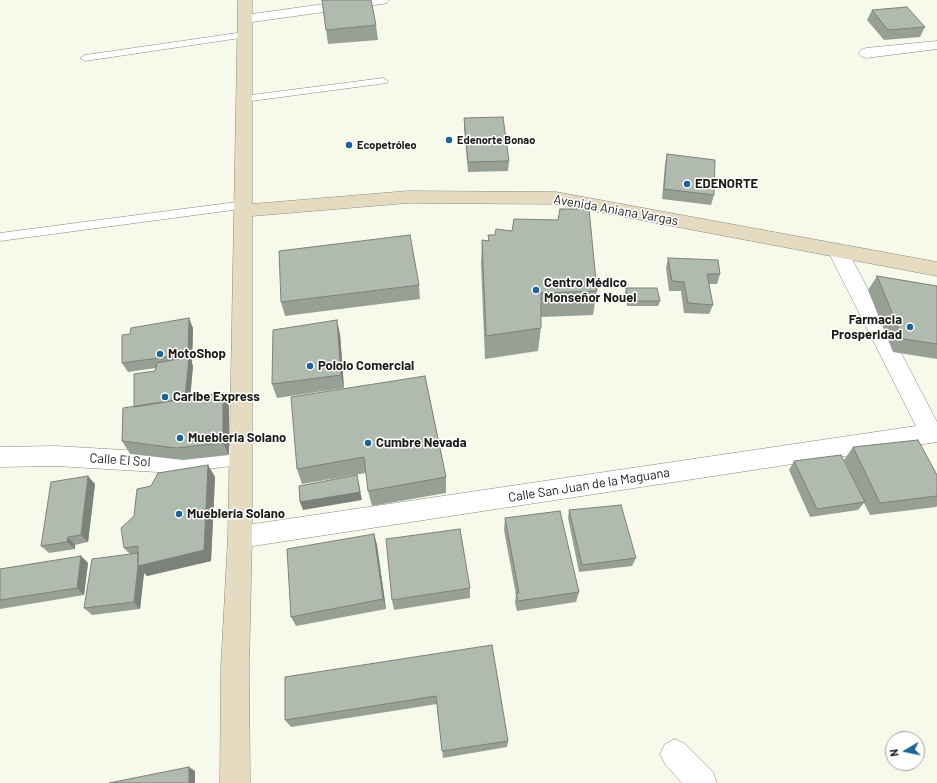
<!DOCTYPE html>
<meta charset="utf-8">
<style>
body{margin:0}
#map{position:relative;width:937px;height:783px;overflow:hidden;background:#f7f9eb;font-family:Barlow,sans-serif}
canvas{display:block}
.north{position:absolute;left:885px;top:731px;width:40px;height:40px;box-sizing:border-box;background:#fff;border:1px solid #a4a4a2;border-radius:50%;rotate:261deg;font-size:11px;font-weight:700;line-height:16px;text-align:center;color:#1b1b17}
.north::after{content:'';display:block;margin:auto;width:14px;height:18px;background:#1a6498;clip-path:polygon(50% 0,100% 100%,50% 72%,0 100%)}
</style>
<div id="map">
<canvas width="937" height="783"></canvas>
<div class="north">N</div>
</div>
<script>
const context = document.querySelector('canvas').getContext('2d');
context.lineJoin = 'round';
const poly = rows => new Path2D(rows.map(r => 'M' + r).join(''));
function stroke(path, color, width, dash) { context.strokeStyle = color; context.lineWidth = width; context.lineCap = dash ? 'butt' : 'round'; context.setLineDash(dash || []); context.stroke(path); }
function fill(path, color) { context.fillStyle = color; context.fill(path, 'evenodd'); }
function drawText(font, color, halo, rows, align = 'center') {
  context.font = font + ' Barlow,sans-serif'; context.lineWidth = 3; context.setLineDash([]); context.textBaseline = 'middle'; context.strokeStyle = halo; context.fillStyle = color; for (const [text, x, y, turn = 0] of rows) {
    context.save(); context.translate(x, y); context.rotate((+turn || 0) * Math.PI / 180); context.textAlign = isNaN(turn) ? turn : align; if (halo) context.strokeText(text, 0, 0); context.fillText(text, 0, 0); context.restore();
  }
}
const lane = poly([
 [244,32,247,33,249,35,247,37,85,61,80,58,85,55,244,32],
 [383,78,388,81,387,83,244,102,239,99,244,96,383,78],
 [244,201,248,202,250,205,248,208,0,241,0,233,244,201]
]);
const street = poly([
 [352,0,389,0,387,3,382,4,245,23,240,22,238,19,240,16,245,15,352,0],
 [937,41,937,49,866,58,861,56,858,53,861,50,866,48,937,41],
 [838,244,845,246,848,251,937,422,937,442,240,548,231,545,228,537,231,529,240,526,916,426,828,251,831,246,838,244],
 [240,445,248,448,252,455,248,462,240,465,174,473,56,466,0,467,0,447,56,446,174,453,240,445],
 [675,739,685,744,713,772,717,783,682,783,665,764,660,754,665,744,675,739]
]);
const secondary = poly([
 [238,0,252,0,252,204,408,191,556,192,937,262,937,276,556,204,408,203,252,216,252,537,249,667,250,783,220,783,221,667,228,537,238,0]
]);
const wall = poly([
 [872,10,925,27,920,37,884,40,867,20],
 [376,25,378,40,328,44,326,30],
 [464,118,509,161,508,171,468,172,464,128],
 [667,154,714,195,711,205,662,199,665,164],
 [488,235,597,291,593,315,541,317,541,328,538,351,485,359,481,264,482,240,488,241],
 [668,258,720,274,717,284,709,284,713,305,709,314,684,313,681,291,669,291,666,268],
 [877,276,937,286,937,359,893,352,868,290],
 [419,285,420,299,285,316,281,302],
 [626,288,660,301,658,306,627,306,625,293],
 [193,328,192,363,193,366,190,398,229,406,229,455,183,460,130,454,122,441,134,407,155,371,156,368,128,372,122,363],
 [340,334,344,388,277,398,272,384],
 [425,376,446,477,446,493,372,506,368,491,366,473,302,484,297,469],
 [853,447,937,475,937,506,936,507,870,515,864,503,858,510,810,517,789,470,794,461,850,472,844,460],
 [208,465,215,477,211,561,147,576,144,573,140,609,92,615,84,608,130,554,124,548,134,516],
 [95,484,88,542,75,545,75,549,49,553,41,546],
 [569,510,636,558,632,566,579,572,568,518],
 [505,518,579,592,576,602,517,611,515,603,516,595,504,530],
 [374,534,377,545,386,609,296,626,291,617],
 [81,556,88,563,84,595,0,609,0,569],
 [470,588,470,598,394,610,392,600],
 [492,645,508,741,507,747,443,758,437,704,291,727,285,720]
]);
const shadedWall = poly([
 [189,318,193,328,192,363,188,354],
 [337,320,340,334,344,388,341,375],
 [189,357,193,366,189,411,184,402],
 [223,393,229,406,229,455,223,443],
 [208,465,215,477,211,561,147,576,144,573,140,609,134,602,138,566],
 [357,475,362,500,303,510,300,502],
 [88,476,95,484,88,542,81,535],
 [374,534,377,545,386,609,383,599],
 [68,537,75,545,75,549,67,542],
 [81,556,88,563,84,595,77,588],
 [189,767,195,771,195,783,189,783]
]);
const building = poly([
 [322,0,371,0,376,25,326,30,322,0],
 [907,7,925,27,888,30,872,10,907,7],
 [503,117,509,161,468,162,464,118,503,117],
 [667,154,715,160,714,195,664,189,667,154],
 [560,209,589,209,597,291,541,293,541,328,486,336,482,240,489,241,488,235,495,235,496,229,512,231,514,219,558,220,560,209],
 [410,235,419,285,281,302,279,251,410,235],
 [668,258,718,260,720,274,707,274,713,305,688,303,684,282,672,281,668,258],
 [877,276,937,286,937,344,903,339,877,276],
 [626,288,657,288,660,301,628,301,626,288],
 [189,318,188,354,122,363,122,335,130,334,131,328,189,318],
 [337,320,341,375,272,384,273,330,337,320],
 [189,357,185,399,134,407,134,374,155,371,157,363,189,357],
 [425,376,446,477,368,491,364,457,297,469,291,397,425,376],
 [223,393,223,443,176,448,122,441,123,408,223,393],
 [918,440,937,475,937,496,880,503,853,447,918,440],
 [841,455,865,502,817,509,794,461,841,455],
 [208,465,204,550,138,566,138,546,124,548,121,528,134,516,137,489,151,486,158,473,208,465],
 [357,475,360,492,300,502,299,486,357,475],
 [88,476,81,535,68,537,67,542,41,546,51,482,88,476],
 [621,505,636,558,582,565,569,510,621,505],
 [560,511,579,592,518,601,516,593,519,593,505,518,560,511],
 [460,529,470,588,392,600,386,539,460,529],
 [374,534,383,599,291,617,287,549,374,534],
 [138,553,138,566,134,602,84,608,92,559,138,553],
 [81,556,77,588,0,600,0,569,81,556],
 [492,645,508,741,442,751,436,696,285,720,285,677,492,645],
 [189,767,189,783,109,783,189,767]
]);
const markers = [
 [449,140,4,"#1a6498"],
 [349,145,4,"#1a6498"],
 [687,184,4,"#1a6498"],
 [536,290,4,"#1a6498"],
 [910,327,4,"#1a6498"],
 [160,354,4,"#1a6498"],
 [310,366,4,"#1a6498"],
 [165,397,4,"#1a6498"],
 [180,438,4,"#1a6498"],
 [368,443,4,"#1a6498"],
 [179,514,4,"#1a6498"]
];
const farPoinames = [
 ["Edenorte Bonao",457,140],
 ["Ecopetróleo",357,145]
];
const poiNames = [
 ["EDENORTE",695,184],
 ["Centro Médico",544,283],
 ["Monseñor Nouel",544,298],
 ["Farmacia",902,320,"right"],
 ["Prosperidad",902,335,"right"],
 ["MotoShop",168,354],
 ["Pololo Comercial",318,366],
 ["Caribe Express",173,397],
 ["Muebleria Solano",188,438],
 ["Cumbre Nevada",376,443],
 ["Mueblería Solano",187,514]
];
const streetNames = [
 ["Avenida Aniana Vargas",616,210,10],
 ["Calle El Sol",120,460,4],
 ["Calle San Juan de la Maguana",589,485,-9]
];
stroke(lane, '#87897d', 1);
stroke(street, '#87897d', 1);
stroke(secondary, '#87897d', 1);
fill(lane, '#fff');
fill(street, '#fff');
fill(secondary, '#e5dbc0');
fill(wall, '#98a096');
fill(shadedWall, '#7c827a');
fill(building, '#b1baaf');
stroke(building, '#7c827a', 1);
for (const [x, y, r, color] of markers) { const dot = new Path2D(); dot.arc(x, y, r, 0, 2 * Math.PI); context.fillStyle = color; context.fill(dot); stroke(dot, '#fff', 1.5); }
drawText('bold 11px', '#1b1b17', '#fff', farPoinames, 'left');
drawText('bold 13px', '#1b1b17', '#fff', poiNames, 'left');
drawText('13px', '#1b1b17', '#fff', streetNames);
</script>
